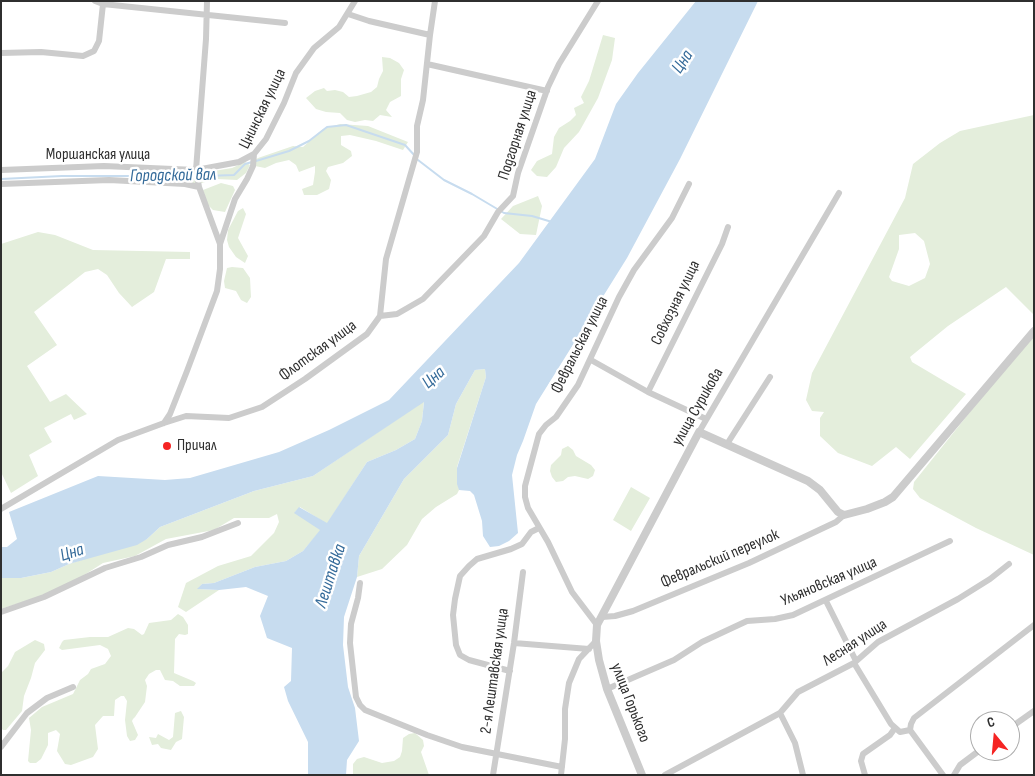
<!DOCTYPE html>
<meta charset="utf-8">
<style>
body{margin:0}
#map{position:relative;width:1035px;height:776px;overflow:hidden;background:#fff;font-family:"Sofia Sans Condensed",sans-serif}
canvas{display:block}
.frame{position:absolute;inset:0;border:2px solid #2f2f2f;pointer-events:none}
.north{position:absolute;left:970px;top:711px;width:50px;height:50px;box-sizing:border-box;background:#fff;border:1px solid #acacac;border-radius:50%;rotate:343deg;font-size:14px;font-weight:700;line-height:20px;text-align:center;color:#2f2f2f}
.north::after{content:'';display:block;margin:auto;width:18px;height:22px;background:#f52423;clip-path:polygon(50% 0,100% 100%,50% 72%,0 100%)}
</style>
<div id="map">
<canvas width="1035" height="776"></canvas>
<div class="frame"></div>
<div class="north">С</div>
</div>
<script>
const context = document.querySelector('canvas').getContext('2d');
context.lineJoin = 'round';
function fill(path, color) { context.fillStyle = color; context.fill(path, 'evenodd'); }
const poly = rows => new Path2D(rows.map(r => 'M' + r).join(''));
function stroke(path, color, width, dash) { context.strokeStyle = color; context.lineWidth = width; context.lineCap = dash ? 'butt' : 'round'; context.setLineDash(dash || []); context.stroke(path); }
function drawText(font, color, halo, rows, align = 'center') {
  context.font = font + ' "Sofia Sans Condensed",sans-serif'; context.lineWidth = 5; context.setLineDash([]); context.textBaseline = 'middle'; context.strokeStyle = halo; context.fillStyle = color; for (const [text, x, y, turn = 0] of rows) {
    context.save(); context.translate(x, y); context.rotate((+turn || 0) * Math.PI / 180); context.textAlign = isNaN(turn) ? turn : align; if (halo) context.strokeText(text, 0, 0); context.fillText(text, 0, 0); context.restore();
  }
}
const green = poly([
 [603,35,615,38,612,60,598,98,579,132,564,148,556,167,547,177,537,176,531,170,537,161,552,154,554,137,559,128,570,121,576,115,574,108,584,103,581,97,589,81],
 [382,57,390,58,399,63,404,70,401,79,401,96,390,102,386,110,392,117,380,115,373,121,365,120,355,122,347,120,340,113,326,112,316,109,306,98,315,91,324,88,327,91,335,90,343,92,349,97,357,96,371,92,377,87,379,79,383,71],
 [1034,115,1034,315,1006,287,948,326,910,357,912,362,966,394,910,459,896,447,872,466,838,453,820,436,820,418,824,412,812,411,806,400,812,373,905,198,913,164,940,143,960,131],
 [915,233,924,241,930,264,925,278,909,286,892,281,889,277,899,249,899,235],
 [340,124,368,126,408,142,403,150,376,141,350,135,341,136,341,145,351,151,352,156,343,163,328,167,326,171,331,180,329,189,317,195,304,195,302,189,313,185,315,172,315,166,299,172,296,165,289,160,276,163,265,168,255,166,255,160,258,158,293,146,303,147,323,129],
 [245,162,250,165,246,173,237,180,217,179,198,184,133,179,133,173,202,173,232,168],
 [221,183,233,186,235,190,225,212,213,210,208,205,203,190],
 [538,196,542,206,536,235,520,234,501,219,513,206],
 [243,208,246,214,238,238,248,256,245,263,236,257,229,247,227,240,228,230,238,211],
 [38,232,55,235,93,250,190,252,190,259,166,259,154,292,132,307,119,293,107,275,98,269,85,272,34,312,57,345,27,366,50,402,66,394,87,414,74,420,71,414,44,428,52,442,29,455,38,476,11,493,1,472,1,244],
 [232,267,243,268,250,278,251,297,247,303,241,300,236,291,225,288,224,281,227,268],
 [1034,336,1034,555,976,528,920,498,913,489,914,482,1010,362],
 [485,369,486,377,457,467,459,490,457,494,436,507,422,519,407,545,382,569,357,577,359,556,404,479,448,435,456,404,475,370],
 [424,401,422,421,415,439,396,450,367,462,327,524,300,507,295,512,321,530,303,551,286,561,255,567,214,583,202,584,198,589,219,590,186,612,178,607,186,583,218,566,251,556,274,533,279,522,277,514,269,518,234,518,214,530,166,539,135,556,103,563,78,579,47,594,1,609,1,578,21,578,51,572,69,564,147,539,160,527,254,491,313,476],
 [568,446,573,450,576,456,591,465,595,470,593,476,588,479,575,476,568,477,563,481,556,482,552,477,550,471,551,465,561,455,562,449],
 [631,487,650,498,631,531,613,520],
 [178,614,183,617,188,625,188,634,185,635,179,634,175,639,174,673,193,681,196,683,194,686,180,686,173,681,165,680,160,670,156,670,149,674,145,680,147,686,145,702,135,717,133,719,132,721,138,735,135,740,130,741,127,736,125,720,127,701,124,696,121,696,115,700,114,716,103,716,95,725,98,749,93,757,71,765,65,764,57,751,60,734,56,730,48,733,48,745,41,759,36,763,30,763,28,761,31,730,29,718,42,707,73,694,80,680,88,674,91,669,105,664,111,656,108,649,100,645,62,650,59,648,62,642,64,640,90,637,108,637,128,628,134,629,142,635,144,634,149,623,171,620],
 [35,640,44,644,45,650,35,663,31,678,24,696,22,711,6,730,3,730,1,728,1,673,8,666,15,652],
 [181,711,184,717,182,739,176,742,171,750,161,748,158,744,152,745,149,737,156,738,158,734,169,740,173,737,175,713],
 [415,733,423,740,424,746,421,752,429,775,353,775,353,764,357,759,364,757,382,763,394,761,400,757,402,751,403,738,409,734]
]);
const water = poly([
 [696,1,758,1,680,159,627,258,536,404,523,441,517,455,512,475,518,533,509,541,499,546,490,547,483,536,482,521,474,495,470,491,459,490,457,484,457,468,486,377,485,369,475,370,456,404,448,435,404,479,359,556,357,577,344,617,343,645,348,687,355,708,359,741,347,760,346,775,308,775,308,742,288,701,284,687,291,681,292,648,267,638,260,616,268,596,246,587,219,590,197,589,202,584,214,583,255,567,286,561,303,551,320,530,294,513,299,507,327,523,367,462,396,450,415,439,422,421,424,402,313,476,254,491,160,527,147,539,137,545,69,564,51,572,21,578,1,578,1,547,7,547,17,539,9,512,98,476,165,480,190,478,279,452,329,430,389,400,519,263,595,159,616,104,638,73]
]);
const stream = poly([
 [418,160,444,180,472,194,504,213,532,216,552,222],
 [256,161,289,151,309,141,327,127,346,125,405,145,415,156],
 [1,179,62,176,206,176,234,175,245,164,252,162]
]);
const minor = poly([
 [95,1,103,4,285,23],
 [207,1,206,39,196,170,199,187,220,244],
 [348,14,369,21,430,35],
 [1,53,41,52,83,56,94,51,99,41,103,4],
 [427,64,547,91],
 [1,170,104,166,196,170,239,162,254,154],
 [1,184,109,180,185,184,199,187],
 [380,316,397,314,423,299,484,236,498,212,513,196,518,173,548,87,559,64,598,1],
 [591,360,648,392,706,419],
 [648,392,722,244,728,227],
 [164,423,170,414,187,371,217,291,220,269,220,244,235,199,247,179,253,166,254,154,266,139,284,103,296,73,314,48,339,27,355,1],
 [699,432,839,193],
 [727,444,770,377],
 [1,509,118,440,164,423,186,416,229,418,262,407,305,379,367,334,380,316,386,259,417,152,417,126,423,100,430,35,435,1],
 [360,583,358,598,351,624,350,643,356,697,360,705,365,710,427,735,462,747,562,767],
 [826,601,856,661],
 [1,612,44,597,105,568,141,557,168,545,202,537,238,523],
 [602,617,615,616,633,611,749,563,836,522,844,515],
 [597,625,572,592,548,542,528,508,525,497,525,486,539,434,546,425,556,417,578,385,619,297,634,270,672,218,689,184],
 [514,643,589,649],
 [854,663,891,724,900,732,910,730,943,775],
 [510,671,469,660,460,655,456,645,453,615,455,599,460,576,469,566,477,559,511,549,522,544,531,532,539,528],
 [607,689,674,660,702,642,747,621,775,619,793,615,950,541],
 [780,713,795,743,803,775],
 [1010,728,1034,711],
 [910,730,911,724,914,718,1034,625],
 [1,747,27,713,47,698,73,687],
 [493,775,514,643,523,572],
 [561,775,565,739,565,709,569,683,579,659,596,641],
 [665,775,780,713,798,692,854,663,878,642,958,599,990,579,1009,564],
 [865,775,861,761,863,754,890,735,895,728],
 [954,775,960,765,980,750]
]);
const tertiary = poly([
 [642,775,607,689,599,660,596,641,597,625,699,432,808,481,820,490,838,512,844,515,867,509,885,502,893,497,1034,331]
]);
const markers = [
 [167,446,5,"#f52423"]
];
const streetNames = [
 ["Цнинская улица",263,109,-64],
 ["Подгорная улица",518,135,-72],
 ["Моршанская улица",98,155],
 ["Совхозная улица",676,303,-64],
 ["Февральская улица",580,345,-63],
 ["Флотская улица",318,351,-36],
 ["улица Сурикова",698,407,-60],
 ["Февральский переулок",720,559,-23],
 ["Ульяновская улица",829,582,-23],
 ["Лесная улица",855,643,-33],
 ["2-я Лештавская улица",495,671,-82],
 ["улица Горького",630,703,69]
];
const poiNames = [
 ["Причал",177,446]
];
const waterNames = [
 ["Цна",683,62,-57],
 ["Городской вал",173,176,-1],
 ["Цна",434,378,-41],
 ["Цна",72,553,-18],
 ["Лештавка",331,576,-72]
];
fill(green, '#e4eedc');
fill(water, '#c7dcef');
stroke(stream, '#c7dcef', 2);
stroke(minor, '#ccc', 6);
stroke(tertiary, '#ccc', 8);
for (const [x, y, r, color] of markers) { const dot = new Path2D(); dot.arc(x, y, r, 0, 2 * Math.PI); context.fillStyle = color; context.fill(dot); stroke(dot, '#fff', 2); }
drawText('16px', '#2f2f2f', '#fff', streetNames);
drawText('16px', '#2f2f2f', '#fff', poiNames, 'left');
drawText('italic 18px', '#356b9a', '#fff', waterNames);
</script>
